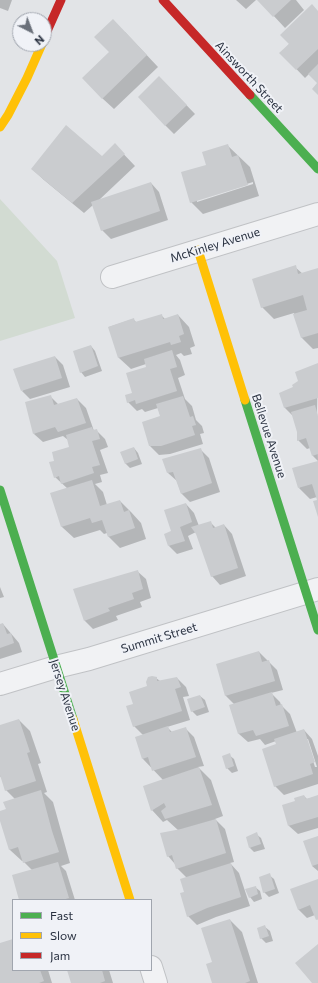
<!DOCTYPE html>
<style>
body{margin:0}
#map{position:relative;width:318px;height:983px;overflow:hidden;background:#e2e4e7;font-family:Commissioner,sans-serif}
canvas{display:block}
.legend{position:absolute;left:12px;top:899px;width:140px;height:72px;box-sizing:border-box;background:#f0f2f7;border:1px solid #a0a5ae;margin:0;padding:5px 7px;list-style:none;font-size:12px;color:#293140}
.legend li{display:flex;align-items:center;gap:8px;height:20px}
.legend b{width:20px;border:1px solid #a0a5ae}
.north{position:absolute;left:12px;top:12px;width:40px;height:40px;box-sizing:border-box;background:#f0f2f7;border:1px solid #a0a5ae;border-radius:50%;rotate:138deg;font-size:11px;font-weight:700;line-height:16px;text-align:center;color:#293140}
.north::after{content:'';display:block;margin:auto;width:14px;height:18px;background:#6a707a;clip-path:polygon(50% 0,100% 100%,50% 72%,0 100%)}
</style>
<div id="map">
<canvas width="318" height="983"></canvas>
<ul class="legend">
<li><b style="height:5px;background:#4caf50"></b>Fast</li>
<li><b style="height:5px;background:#ffc107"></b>Slow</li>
<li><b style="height:5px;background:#c62828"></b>Jam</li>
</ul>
<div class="north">N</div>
</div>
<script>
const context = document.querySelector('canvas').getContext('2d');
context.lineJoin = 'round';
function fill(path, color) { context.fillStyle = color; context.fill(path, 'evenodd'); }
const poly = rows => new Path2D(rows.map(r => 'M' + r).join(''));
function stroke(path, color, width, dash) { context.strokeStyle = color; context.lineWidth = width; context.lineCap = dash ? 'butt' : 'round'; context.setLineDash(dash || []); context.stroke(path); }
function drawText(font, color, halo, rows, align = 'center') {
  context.font = font + ' Commissioner,sans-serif'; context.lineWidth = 4; context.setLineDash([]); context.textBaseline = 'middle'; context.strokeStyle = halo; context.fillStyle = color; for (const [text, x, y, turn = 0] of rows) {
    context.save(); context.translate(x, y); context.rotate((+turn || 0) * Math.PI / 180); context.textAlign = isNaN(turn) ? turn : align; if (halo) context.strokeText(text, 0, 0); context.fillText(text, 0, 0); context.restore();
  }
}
const green = poly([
 [0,199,57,261,75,318,0,341]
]);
const shadow = poly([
 [0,0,12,0,8,11,0,8],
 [236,0,256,0,246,9],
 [259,0,296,0,304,10,285,28],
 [318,12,318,83,309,74,305,78,281,53],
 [125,32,158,67,114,109,102,98,110,52],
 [168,86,195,114,174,134,165,125],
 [115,145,135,166,98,201,151,183,159,192,168,220,111,239,102,230,93,205,84,213,44,180,32,169,102,157],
 [227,145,250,167,259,196,203,214,191,202,207,165],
 [253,182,253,184,197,202,197,200],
 [295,267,303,274,318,269,318,348,313,349,302,338,294,313,274,319,262,307],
 [161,315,165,319,178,315,189,327,195,346,190,348,192,354,184,356,181,353,176,355,180,360,185,375,178,378,185,399,192,406,196,420,202,426,204,433,200,434,203,444,170,454,159,455,150,446,161,417,158,408,145,412,142,409,137,411,128,402,147,367,146,364,131,369,119,358,109,327,133,319,137,323],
 [91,346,95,351,102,371,85,377,81,372],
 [55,357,63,365,70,387,30,399,22,391],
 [318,364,317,409,318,461,313,456,310,448,307,449,298,440,298,432,294,417,285,408,281,394,294,387],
 [50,396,59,405,77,399,86,408,94,431,96,430,105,439,108,447,100,450,108,473,100,475,102,482,95,484,103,492,107,505,120,501,131,512,141,523,146,539,120,548,108,536,107,533,104,534,100,530,74,538,62,527,51,494,68,489,55,477,55,461,71,448,68,440,63,436,43,442,34,434],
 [134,448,138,453,142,464,130,468,125,463],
 [200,449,209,458,220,492,190,502,181,493,177,481,168,473,164,460],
 [318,462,318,500,317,497,310,499,299,488],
 [186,504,194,513,199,526,210,522,216,528,224,525,232,534,246,576,220,585,212,576,196,532,188,536,193,549,177,554,169,546,173,532],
 [137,571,146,579,151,598,140,602,142,607,116,616,118,620,93,629,85,621,75,590],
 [0,587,4,597,0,598],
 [3,624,19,643,22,652,0,659,0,625],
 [259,652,277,670,283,690,271,693,280,702,281,705,290,714,297,733,304,730,312,739,318,756,318,784,284,795,275,786,278,745,276,741,265,745,260,739,248,742,239,734,230,706,235,705,226,696,217,665],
 [306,739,308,739,317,767,315,767],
 [156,678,160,681,177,678,186,687,189,696,183,697,190,720,167,727,172,732,185,728,194,737,204,766,198,767,211,780,223,816,215,819,225,829,234,862,230,863,239,873,250,906,216,917,197,925,188,916,186,892,187,878,177,868,175,864,168,856,179,831,167,820,163,822,152,810,163,780,143,759,136,738,143,735,134,726,134,705],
 [200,696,205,700,209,712,197,716,192,711],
 [19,720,30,731,41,763,38,764,47,792,44,793,53,802,70,863,61,866,66,871,75,900,20,900,32,870,23,861,22,861,10,850,0,817,0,812,7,810,15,799,6,790,2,779,0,776,0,726],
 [229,755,234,759,238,771,232,773,227,768],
 [304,796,307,799,318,796,318,828,298,834,289,826,284,806,296,802],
 [256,834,261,838,265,849,254,852,250,848],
 [318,837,318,871,312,866],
 [269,875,274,879,279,893,269,897,264,892],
 [318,880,318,920,315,915,307,918,298,909],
 [255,887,260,891,262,899,254,902,250,897],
 [230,920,242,932,258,983,213,983,213,963],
 [265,927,270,931,273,941,266,943,261,938],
 [13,940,13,970,48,970,52,983,0,983,0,944],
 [68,970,109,970,113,983,72,983]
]);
const building = poly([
 [257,0,291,0,273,17],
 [312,4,318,11,318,49,296,70,279,53,289,44,280,35],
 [113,19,147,55,102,99,82,78,109,52,94,37],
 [318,64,318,95,312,89,317,83,308,74],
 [159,76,187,105,165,126,138,97],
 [66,125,102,156,115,143,125,154,72,203,31,169],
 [228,144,232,157,238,155,248,185,190,203,181,172,206,165,202,152],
 [151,182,160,211,101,231,91,202],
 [296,265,298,274,318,268,318,333,301,338,293,314,307,310,303,295,261,308,252,279],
 [162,314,163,319,178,314,184,334,179,336,181,342,171,345,170,342,118,358,108,327,134,318,135,322],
 [91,345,98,366,80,373,73,351],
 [172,350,177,367,170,369,177,391,136,404,135,400,127,403,125,395,132,393,126,373,146,367,144,359],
 [55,356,62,378,21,391,13,369],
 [318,363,318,398,284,408,279,393,293,387,292,385,298,381,295,372],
 [51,395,54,405,77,398,86,423,58,432,55,427,33,434,25,402],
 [183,396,190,417,193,416,196,425,192,426,195,435,161,446,149,446,142,422,160,416,156,404],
 [315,405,318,416,318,454,312,456,306,438,297,441,297,432,291,412],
 [92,427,93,430,97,429,100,439,92,441,100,465,92,467,94,473,61,484,59,476,54,478,49,462,54,461,52,452,69,447,66,435],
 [134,447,138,459,125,464,120,452],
 [201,448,212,483,181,494,173,472,167,473,162,459],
 [318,461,318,517,313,501,317,500,312,484,298,488,292,468],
 [92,480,100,506,120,500,124,512,129,510,135,528,108,537,102,520,92,523,90,518,61,527,50,493],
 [186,503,192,522,180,527,185,541,168,546,164,534,171,531,164,510],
 [211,521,213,528,224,524,238,568,211,577,196,534,191,527],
 [138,570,143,589,132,593,134,599,108,608,110,611,84,621,73,589],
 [3,623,7,634,11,633,14,643,0,648,0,624],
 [259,651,262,662,269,660,275,681,225,696,216,664],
 [152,676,157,677,157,681,177,677,181,687,175,689,182,711,133,727,126,706,133,704,129,692,147,686,146,682,148,677],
 [272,692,276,706,282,704,289,726,256,736,253,730,238,734,229,705],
 [200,695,205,707,191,712,187,699],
 [19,719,30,752,27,753,36,781,5,791,0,775,0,725],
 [168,726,170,732,186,727,196,757,152,771,148,757,142,759,135,737],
 [304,729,315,762,310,764,313,774,274,787,262,749,276,744,274,739],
 [230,753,234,766,226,769,222,756],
 [199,767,212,805,165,819,161,811,166,807,164,803,151,811,143,786],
 [41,790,52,831,59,852,23,863,18,847,9,850,0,821,0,811,6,809,3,802],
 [304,795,306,799,318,795,318,817,288,826,282,805,295,801,294,798],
 [216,819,226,853,176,869,172,855,167,857,160,833,181,829],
 [257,832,261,844,249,848,246,837],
 [318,836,318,864,312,866,303,841],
 [58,862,69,898,62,900,19,900,12,875],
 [231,863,241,897,207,908,187,917,180,893,184,892,180,879],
 [270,873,275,889,263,893,259,877],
 [318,879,318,919,316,920,310,905,298,910,290,889],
 [256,886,258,894,249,898,245,889],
 [230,919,250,981,245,983,212,983,206,964,212,962,201,928],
 [265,925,269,936,260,939,257,928],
 [13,939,13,970,40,970,44,981,39,983,0,983,0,943],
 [318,944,318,983,312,983,295,963],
 [67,970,102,970,105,981,100,983,71,983]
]);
const street = poly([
 [112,277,318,214],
 [0,684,56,667,89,659,318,589],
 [151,967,156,983]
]);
const fast = poly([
 [250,95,318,169],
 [245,400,318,630],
 [0,490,73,719]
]);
const slow = poly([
 [0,127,8,115,27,78,42,44],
 [198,250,245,400],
 [73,719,130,900]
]);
const jam = poly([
 [163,0,250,95],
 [44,38,61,0]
]);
const streetNames = [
 ["Ainsworth Street",249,77,47],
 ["McKinley Avenue",215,245,-17],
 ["Bellevue Avenue",269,436,72],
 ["Summit Street",159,638,-17],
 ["Jersey Avenue",65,695,72]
];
fill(green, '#d2dbd2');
fill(shadow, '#0003');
fill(building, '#cacccf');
stroke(street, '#c0c2c5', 24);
stroke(street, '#f1f2f4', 22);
stroke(fast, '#4caf50', 9);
stroke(slow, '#ffc107', 9);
stroke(jam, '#c62828', 9);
drawText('12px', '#293140', '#f0f2f7', streetNames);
</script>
